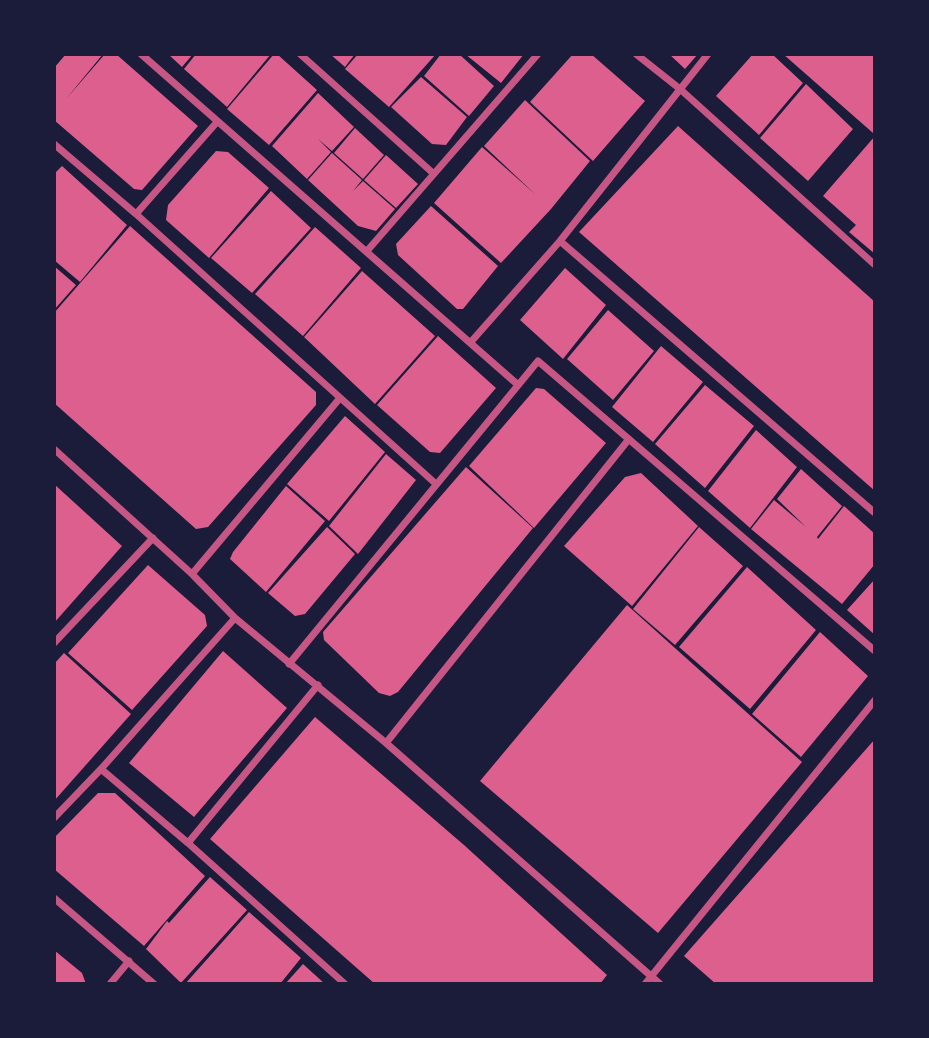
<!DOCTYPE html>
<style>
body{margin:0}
#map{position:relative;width:929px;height:1038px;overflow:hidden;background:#1b1b3a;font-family:"Fira Sans",sans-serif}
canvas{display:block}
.frame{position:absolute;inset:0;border:56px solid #1b1b3a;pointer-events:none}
</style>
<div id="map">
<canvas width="929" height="1038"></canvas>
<div class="frame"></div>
</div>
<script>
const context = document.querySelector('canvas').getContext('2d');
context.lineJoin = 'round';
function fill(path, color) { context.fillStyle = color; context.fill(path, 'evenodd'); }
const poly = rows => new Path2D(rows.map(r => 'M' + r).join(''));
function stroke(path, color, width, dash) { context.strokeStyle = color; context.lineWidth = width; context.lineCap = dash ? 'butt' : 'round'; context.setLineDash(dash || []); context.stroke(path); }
const building = poly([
 [66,54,103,54,66,99,105,54,116,54,198,126,142,190,134,189,54,120,54,68],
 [168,54,193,54,182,67],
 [196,54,271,54,227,107,184,69],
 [274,54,277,54,317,90,269,145,227,109],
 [330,54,355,54,345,67],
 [358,54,436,54,389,107,345,69],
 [441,54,459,54,494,86,469,116,424,76],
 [465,54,524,54,501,83],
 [573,54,591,54,645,101,593,161,530,102],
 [669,54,698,54,685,69],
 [753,54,772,54,803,83,759,135,716,96],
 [783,54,875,54,873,133],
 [421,77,467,117,446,145,432,144,391,107],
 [806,84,853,129,808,181,760,138],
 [318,93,354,127,332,151,318,139,331,152,307,179,272,146],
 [525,100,590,161,551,209,501,263,434,203,482,147,536,195,484,146],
 [678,126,875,302,875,491,579,232],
 [355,128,384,155,363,179,334,153],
 [875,136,875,254,849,232,856,225,823,196],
 [216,151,228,152,269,188,209,258,166,220,168,205],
 [332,153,362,180,353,191,363,181,395,209,376,231,358,226,308,180],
 [386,155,418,184,396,208,364,180],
 [62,166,127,225,80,282,54,260,54,174],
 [271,191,311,228,252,293,211,258],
 [431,206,498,266,463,309,457,309,398,255,396,244],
 [130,226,316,392,316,405,208,527,196,529,54,403,54,313],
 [315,227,361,268,303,336,255,294],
 [54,266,76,285,54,310],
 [565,268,606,305,563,359,520,320],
 [362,271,435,336,375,404,304,337],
 [608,310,654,351,613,400,567,359],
 [438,336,496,388,440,453,430,452,377,405],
 [661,346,703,382,653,442,612,407],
 [705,385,754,426,705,488,655,444],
 [536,388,544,389,606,443,534,528,469,466],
 [345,416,385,452,329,521,287,484],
 [756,430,797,467,750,528,708,491],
 [386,454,416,480,358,554,329,526],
 [466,467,533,528,398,692,390,696,379,693,324,640,323,632],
 [801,469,842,506,817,537,818,539,844,506,875,534,875,564,842,604,751,529,774,500,806,527,777,499],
 [641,473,698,526,632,606,564,546,625,477],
 [54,484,122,546,54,623],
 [286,486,325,521,266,592,230,559,233,552],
 [327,527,355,554,305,614,295,616,268,593],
 [699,527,743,566,675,645,633,609],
 [148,565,205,615,207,626,132,710,68,653],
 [747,567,816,630,750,709,679,647],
 [875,579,875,635,847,610],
 [627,605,802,762,658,933,480,781],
 [820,632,868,676,801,757,752,714],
 [223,651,287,708,194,817,129,763],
 [64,653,131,714,54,801,54,664],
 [315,717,464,845,607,975,600,984,375,984,210,839],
 [875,739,875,981,872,984,716,984,684,956],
 [98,793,115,793,205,876,144,946,54,869,54,838],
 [210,877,247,910,181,983,146,949,167,921,169,923],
 [249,912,301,958,280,984,185,984],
 [54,950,82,973,86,984,54,984],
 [303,964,325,984,285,984]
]);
const minor = poly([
 [141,54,517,384],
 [300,54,434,174],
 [636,54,680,89,875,265],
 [54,144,136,214,436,484],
 [136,214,217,122],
 [560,241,875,513],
 [367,251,538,54],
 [470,343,560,241,708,54],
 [54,449,192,574,235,618,386,743,660,984],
 [192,574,340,398],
 [54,643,153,538],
 [289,664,538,361,875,651],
 [386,743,629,439],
 [101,769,188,843,345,984],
 [54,818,101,769,235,618],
 [188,843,318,685],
 [54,898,154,984],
 [110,984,129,961],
 [645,984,875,700]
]);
fill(building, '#dd5f8e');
stroke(minor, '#c65784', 7);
</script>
